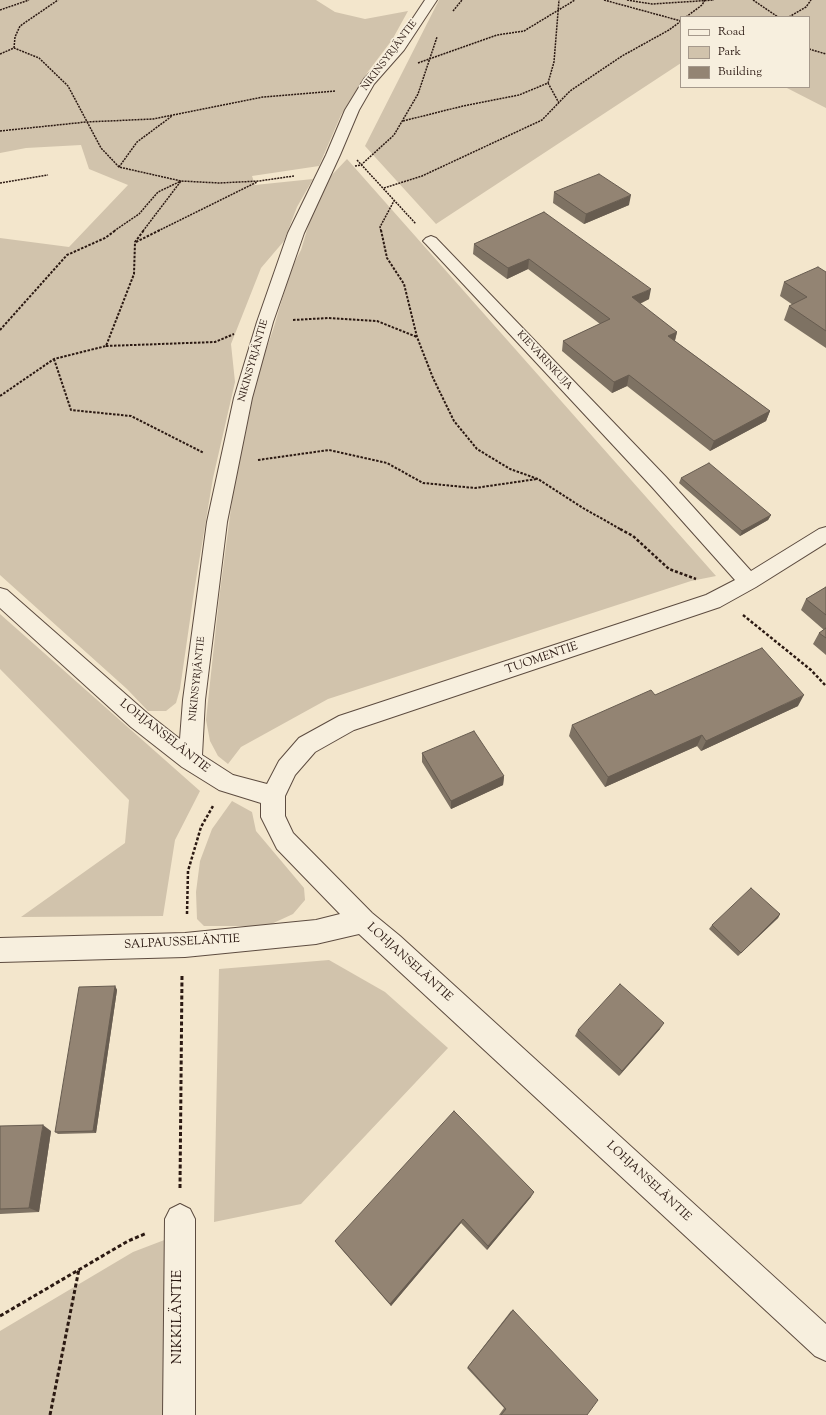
<!DOCTYPE html>
<meta charset="utf-8">
<style>
body{margin:0}
#map{position:relative;width:826px;height:1415px;overflow:hidden;background:#f3e6cc;font-family:"Sorts Mill Goudy",serif}
canvas{display:block}
.legend{position:absolute;left:680px;top:16px;width:130px;height:72px;box-sizing:border-box;background:#f7efde;border:1px solid #a5998c;margin:0;padding:5px 7px;list-style:none;font-size:12px;color:#2b1912}
.legend li{display:flex;align-items:center;gap:8px;height:20px}
.legend b{width:20px;border:1px solid #a5998c}
</style>
<div id="map">
<canvas width="826" height="1415"></canvas>
<ul class="legend">
<li><b style="height:5px;background:#f7efde"></b>Road</li>
<li><b style="height:11px;background:#d1c3ac"></b>Park</li>
<li><b style="height:11px;background:#938473"></b>Building</li>
</ul>
</div>
<script>
const context = document.querySelector('canvas').getContext('2d');
context.lineJoin = 'round';
function fill(path, color) { context.fillStyle = color; context.fill(path, 'evenodd'); }
const poly = rows => new Path2D(rows.map(r => 'M' + r).join(''));
function stroke(path, color, width, dash) { context.strokeStyle = color; context.lineWidth = width; context.lineCap = dash ? 'butt' : 'round'; context.setLineDash(dash || []); context.stroke(path); }
function drawText(font, color, halo, rows, align = 'center') {
  context.font = font + ' "Sorts Mill Goudy",serif'; context.lineWidth = 3.5; context.setLineDash([]); context.textBaseline = 'middle'; context.strokeStyle = halo; context.fillStyle = color; for (const [text, x, y, turn = 0] of rows) {
    context.save(); context.translate(x, y); context.rotate((+turn || 0) * Math.PI / 180); context.textAlign = isNaN(turn) ? turn : align; if (halo) context.strokeText(text, 0, 0); context.fillText(text, 0, 0); context.restore();
  }
}
const green = poly([
 [0,0,316,0,335,12,365,19,408,11,392,40,367,73,341,115,319,166,252,176,255,185,313,179,297,207,284,241,261,268,231,344,235,382,213,478,194,592,180,689,176,703,166,711,148,711,127,689,0,575,0,238,69,247,128,185,89,169,81,145,26,148,0,153],
 [439,0,826,0,826,108,785,87,809,87,809,17,681,17,681,63,436,224,365,146],
 [347,159,716,576,691,581,328,699,241,747,228,764,218,756,210,741,206,720,219,599,233,493,258,372,273,330,291,269,301,250,310,220,328,179],
 [0,614,200,791,175,840,163,916,21,917,125,843,129,800,0,669],
 [232,801,252,812,256,831,304,888,305,900,293,914,267,926,204,926,197,919,196,892,200,861,212,829],
 [329,960,385,992,448,1048,301,1204,214,1222,219,969],
 [167,1239,165,1415,0,1415,0,1331,133,1252]
]);
const pathFar3 = poly([
 [604,0,681,21],
 [627,0,652,4,714,0],
 [753,0,778,17],
 [0,10,29,0],
 [453,11,462,0],
 [686,17,702,5,705,0],
 [789,17,806,7,811,0],
 [14,48,15,37,20,26,58,0],
 [809,49,826,54],
 [0,54,14,48,39,58,68,86,101,148,119,167,181,181,219,183,259,181,294,176],
 [418,63,497,35,524,31,575,0],
 [548,83,559,103],
 [403,121,463,106,519,95,548,83,554,62,559,0],
 [0,131,86,122,153,119,263,97,335,91],
 [357,160,416,224],
 [355,166,361,165,394,135,418,94,437,37],
 [119,167,137,142,172,116],
 [0,183,48,175],
 [384,188,422,176,542,120,570,91,622,56,669,30,681,21],
 [114,231,139,214,158,192,181,181],
 [143,231,181,181],
 [158,231,257,182],
 [381,231,380,227,395,199]
]);
const pathFar2 = poly([
 [381,230,387,258,404,284,417,337,433,378,454,421,477,449,510,469,538,479,583,508,622,530],
 [136,242,160,230],
 [293,320,328,318,377,321,417,337],
 [0,330,67,255,105,238,116,230],
 [106,346,215,342,234,334],
 [54,359,71,410,131,416,204,453],
 [0,396,54,359,106,346,134,274,135,242,144,230],
 [258,460,329,450,387,463,423,483,475,488,537,479]
]);
const pathFar1 = poly([
 [620,529,633,536,669,569,696,579],
 [743,615,811,670,826,686],
 [187,914,188,871,201,827,213,806]
]);
const path = poly([
 [180,1188,182,975],
 [0,1316,128,1241,147,1233],
 [50,1415,79,1269]
]);
const minor = poly([
 [425,0,437,0,404,50,374,84,359,110,340,155,304,233,273,322,252,398,227,522,205,700,202,755,233,775,267,784,279,761,299,738,339,716,706,595,735,580,652,487,426,244,423,241,426,238,431,236,436,238,666,477,751,571,819,529,826,527,826,543,756,587,720,607,354,730,315,752,295,775,285,796,285,816,293,833,372,913,400,936,826,1324,826,1361,815,1356,359,934,316,944,185,957,0,962,0,938,185,933,316,920,340,914,277,849,261,817,261,803,219,790,182,767,131,727,0,608,0,588,7,590,147,713,180,739,183,700,207,522,234,398,257,322,288,233,326,155,345,110,364,79,395,45,425,0],
 [180,1204,190,1209,195,1219,195,1415,163,1415,165,1219,170,1209,180,1204]
]);
const wall = poly([
 [554,192,629,205,584,224,553,203],
 [544,212,649,299,640,304,677,332,675,341,770,411,766,421,710,451,627,386,612,393,562,351,563,341,600,324,528,269,507,279,473,254,474,244],
 [826,272,826,348,784,320,789,306,793,305,780,296,784,282],
 [681,478,771,515,768,520,740,536,679,483],
 [826,587,826,655,813,644,819,633,824,630,801,610,806,599],
 [655,695,798,706,701,751,697,746,605,787,569,736,572,725],
 [422,753,504,776,503,785,451,809,422,762],
 [780,914,778,918,738,956,709,929,712,925],
 [115,986,117,990,96,1133,58,1134,55,1132],
 [660,1029,619,1076,575,1036,578,1030],
 [0,1126,51,1131,39,1212,0,1214],
 [531,1197,487,1250,461,1223,391,1306,337,1244,335,1241],
 [513,1310,587,1415,499,1415,504,1408,467,1368,511,1311]
]);
const shadedWall = poly([
 [631,195,629,205,584,224,586,214],
 [529,259,528,269,507,279,508,268],
 [651,289,649,299,630,308,632,297],
 [677,332,674,343,668,336],
 [629,375,627,386,612,393,614,382],
 [770,411,766,421,710,451,714,441],
 [771,515,768,520,740,536,742,531],
 [804,695,798,706,701,751,706,741],
 [702,735,697,746,605,787,608,777],
 [504,776,503,785,451,809,451,801],
 [780,914,778,918,738,956],
 [115,986,117,990,96,1133,93,1131],
 [664,1023,660,1029,619,1076,622,1071],
 [43,1125,51,1131,39,1212,29,1208],
 [534,1192,531,1197,487,1250,488,1246],
 [463,1219,461,1223,391,1306,390,1304]
]);
const building = poly([
 [599,174,631,195,586,214,554,192,599,174],
 [544,212,651,289,632,297,677,332,668,336,770,411,714,441,629,375,614,382,563,341,610,319,529,259,508,268,474,244,544,212],
 [818,267,826,272,826,331,789,306,807,297,784,282,818,267],
 [709,463,771,515,742,531,681,478,709,463],
 [826,587,826,615,806,599,826,587],
 [826,628,826,638,819,633,826,628],
 [762,648,804,695,706,741,702,735,608,777,572,725,651,690,655,695,762,648],
 [474,731,504,776,451,801,422,753,474,731],
 [751,888,780,914,741,953,712,925,751,888],
 [620,984,664,1023,622,1071,578,1030,620,984],
 [115,986,93,1131,55,1132,79,987,115,986],
 [454,1111,534,1192,488,1246,463,1219,390,1304,335,1241,454,1111],
 [43,1125,29,1208,0,1209,0,1126,43,1125],
 [513,1310,598,1400,587,1415,501,1415,506,1409,468,1367,513,1310]
]);
const farStreetnames = [
 ["NIKINSYRJÄNTIE",390,56,-53],
 ["NIKINSYRJÄNTIE",254,361,-74],
 ["KIEVARINKUJA",544,361,47],
 ["NIKINSYRJÄNTIE",198,679,-84]
];
const streetNames = [
 ["TUOMENTIE",542,659,-19],
 ["LOHJANSELÄNTIE",164,737,38],
 ["SALPAUSSELÄNTIE",182,943,-3],
 ["LOHJANSELÄNTIE",409,963,42],
 ["LOHJANSELÄNTIE",648,1182,43]
];
const nearStreetnames = [
 ["NIKKILÄNTIE",179,1317,-90]
];
fill(green, '#d1c3ac');
stroke(minor, '#5d4c40', 2);
stroke(pathFar3, '#2b1912', 1.5, [2, 1]);
stroke(pathFar2, '#2b1912', 2, [2.5, 1.5]);
stroke(pathFar1, '#2b1912', 2.5, [3, 2]);
stroke(path, '#2b1912', 3, [4, 2.5]);
fill(minor, '#f7efde');
fill(wall, '#7e7263');
fill(shadedWall, '#675c50');
fill(building, '#938473');
stroke(building, '#675c50', 1);
drawText('10px', '#2b1912', '#f7efde', farStreetnames);
drawText('12px', '#2b1912', '#f7efde', streetNames);
drawText('14px', '#2b1912', '#f7efde', nearStreetnames);
</script>
